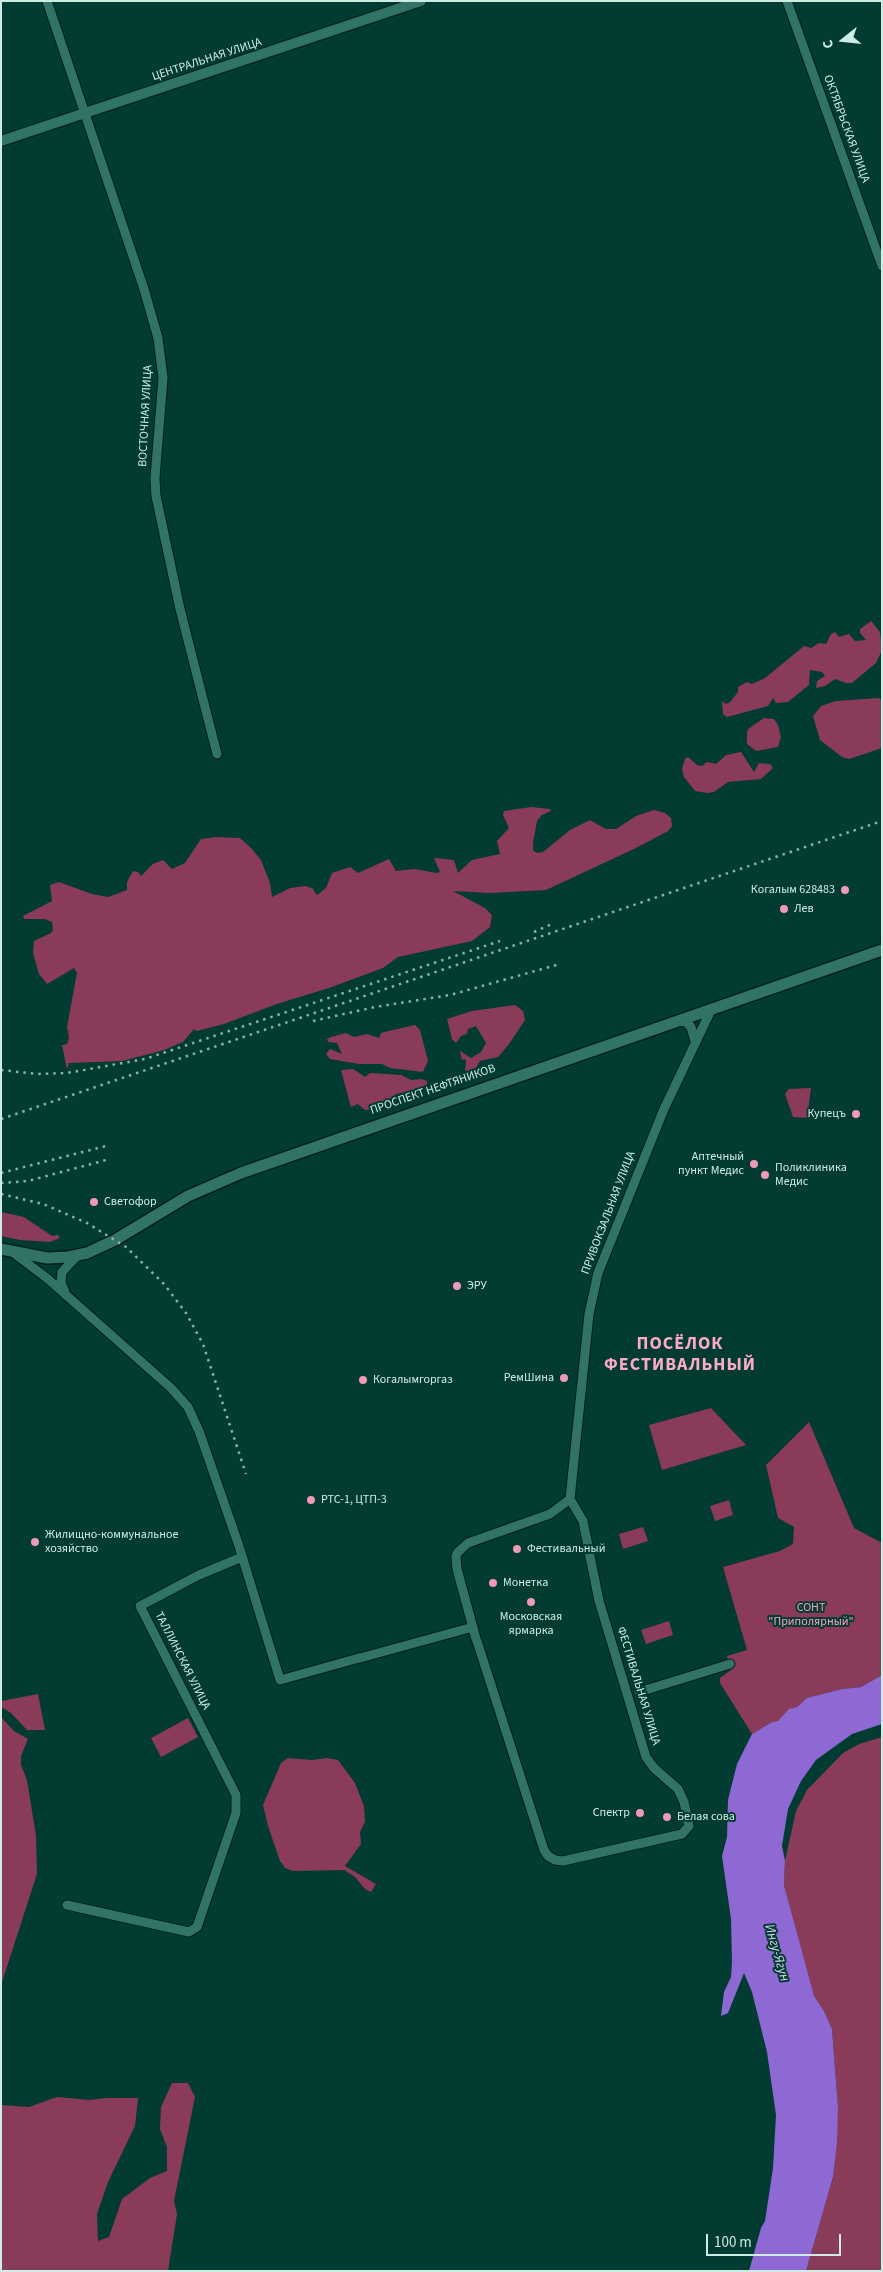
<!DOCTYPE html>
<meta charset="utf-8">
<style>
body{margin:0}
#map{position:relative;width:883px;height:2272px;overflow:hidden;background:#023b32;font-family:"Source Sans 3",sans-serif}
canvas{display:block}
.frame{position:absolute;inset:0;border:2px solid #ccece4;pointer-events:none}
.north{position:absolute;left:818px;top:15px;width:50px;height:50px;-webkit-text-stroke:4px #023b32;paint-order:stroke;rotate:254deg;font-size:14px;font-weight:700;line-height:20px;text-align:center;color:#ccece4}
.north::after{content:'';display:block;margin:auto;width:18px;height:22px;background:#ccece4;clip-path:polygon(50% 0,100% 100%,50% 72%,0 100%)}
.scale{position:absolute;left:706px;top:2234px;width:135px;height:22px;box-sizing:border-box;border:2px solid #ccece4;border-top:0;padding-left:6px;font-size:15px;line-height:18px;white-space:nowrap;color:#ccece4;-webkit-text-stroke:4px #023b32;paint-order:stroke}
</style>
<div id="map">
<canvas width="883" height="2272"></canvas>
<div class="frame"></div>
<div class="north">С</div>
<div class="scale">100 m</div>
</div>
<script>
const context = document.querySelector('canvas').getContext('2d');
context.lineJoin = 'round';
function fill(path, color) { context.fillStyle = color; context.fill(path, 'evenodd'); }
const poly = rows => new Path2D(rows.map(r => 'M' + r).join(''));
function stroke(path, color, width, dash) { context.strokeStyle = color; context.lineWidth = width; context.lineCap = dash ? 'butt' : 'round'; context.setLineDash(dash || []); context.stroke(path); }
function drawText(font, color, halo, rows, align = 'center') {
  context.font = font + ' "Source Sans 3",sans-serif'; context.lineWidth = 4; context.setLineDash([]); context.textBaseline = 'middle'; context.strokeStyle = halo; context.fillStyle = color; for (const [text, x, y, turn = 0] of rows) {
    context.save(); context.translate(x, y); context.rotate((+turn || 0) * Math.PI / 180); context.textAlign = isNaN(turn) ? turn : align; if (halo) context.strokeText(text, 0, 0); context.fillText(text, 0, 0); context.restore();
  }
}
const green = poly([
 [871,621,880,632,882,650,876,663,852,683,846,683,835,679,825,686,816,688,817,681,825,676,822,672,810,670,809,685,788,702,776,703,773,698,768,706,727,717,723,714,722,701,726,704,730,702,738,692,738,687,747,682,752,684,765,678,804,646,811,648,819,643,826,644,831,634,835,632,839,637,849,634,855,641,866,640,860,633,860,629],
 [879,698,882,700,882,748,849,759,842,757,820,740,813,716,821,706,836,701],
 [764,718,774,719,778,725,781,737,778,747,756,751,747,744,747,733,748,729],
 [741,752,754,772,759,763,770,764,773,768,761,779,728,782,714,792,707,793,695,791,684,777,682,769,685,759,688,757,697,765,702,766,707,762,716,764,726,755],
 [531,807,550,809,551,811,542,815,537,821,533,843,533,850,537,853,543,852,570,830,590,820,606,829,616,829,636,816,654,810,665,813,671,818,672,826,668,831,636,848,546,890,490,893,453,891,485,908,492,915,490,927,472,941,398,957,383,968,329,988,277,1004,224,1024,197,1031,194,1029,183,1042,164,1050,122,1061,69,1063,67,1069,62,1045,67,1044,69,1038,67,1027,77,973,74,968,47,984,39,974,33,953,34,941,51,933,53,930,52,922,45,919,24,919,23,916,52,901,50,885,59,882,92,894,108,897,127,890,127,882,133,871,138,872,141,876,153,864,163,860,172,869,185,863,201,839,216,837,240,838,251,848,261,860,270,883,272,897,290,888,305,886,312,888,317,895,326,888,332,873,350,867,358,873,389,859,396,871,414,869,437,873,440,872,434,858,454,860,458,873,472,860,500,854,497,841,509,828,503,815,504,811],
 [515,1005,523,1011,525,1020,509,1044,498,1057,480,1061,476,1068,478,1075,475,1077,472,1073,465,1072,466,1061,465,1059,462,1060,460,1051,471,1058,481,1052,486,1043,476,1026,468,1029,467,1034,461,1036,456,1043,452,1039,447,1019,472,1011],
 [415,1025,420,1030,428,1061,423,1072,390,1068,382,1064,359,1064,330,1059,326,1054,330,1049,342,1054,337,1043,328,1042,327,1039,331,1037,346,1033,354,1037,367,1034,379,1038,381,1033,384,1032],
 [353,1069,365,1077,370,1073,401,1075,411,1080,421,1079,427,1081,427,1084,418,1095,414,1096,406,1092,396,1094,377,1109,365,1110,358,1104,351,1107,341,1070],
 [811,1088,807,1118,793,1117,785,1094,789,1089],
 [1,1212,24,1217,52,1236,58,1235,60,1238,50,1242,20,1240,1,1236],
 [711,1408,746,1445,662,1470,649,1425],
 [809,1422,854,1528,882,1543,882,1675,861,1687,842,1689,807,1698,797,1707,789,1710,778,1721,772,1722,752,1734,720,1683,720,1678,731,1670,727,1656,747,1650,723,1567,780,1551,793,1544,794,1527,778,1518,766,1465],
 [729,1500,733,1515,715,1521,710,1506],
 [643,1527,648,1541,623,1549,619,1534],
 [669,1621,673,1635,646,1644,641,1630],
 [38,1694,45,1730,27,1730,11,1713,1,1707,1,1701],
 [1,1717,14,1731,28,1739,21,1756,21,1765,27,1780,36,1836,37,1874,1,1985],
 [188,1718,198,1737,161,1757,151,1738],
 [882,1737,882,2271,806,2271,833,2177,838,2107,832,2029,824,2011,814,1996,808,1976,784,1885,785,1861,796,1811,807,1790,843,1753,859,1744],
 [288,1758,312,1760,327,1758,338,1760,355,1783,364,1806,365,1822,360,1832,361,1844,345,1866,376,1884,371,1892,365,1889,355,1877,344,1870,293,1871,285,1868,280,1861,268,1826,263,1805,281,1763],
 [172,2083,188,2083,195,2097,174,2201,177,2214,168,2271,1,2271,1,2105,29,2107,57,2097,90,2100,106,2098,138,2098,135,2126,108,2182,97,2214,98,2241,109,2237,122,2199,150,2178,167,2171,167,2147,160,2129,161,2107]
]);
const water = poly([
 [882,1675,882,1724,852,1734,816,1760,801,1781,788,1809,782,1846,785,1861,784,1885,814,1996,824,2011,832,2029,838,2107,837,2142,833,2177,806,2271,749,2271,761,2228,765,2221,773,2168,776,2115,767,2052,752,1992,744,1973,728,2013,721,2016,724,1992,731,1977,732,1962,731,1919,722,1856,727,1837,728,1800,737,1764,752,1734,772,1722,778,1721,789,1709,797,1707,807,1698,842,1689,861,1687]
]);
const minor = poly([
 [47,1,144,289,158,338,163,378,155,478,156,496,180,609,217,754],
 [787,1,882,266],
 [678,1021,686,1022,691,1027,695,1041],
 [15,1254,48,1279,171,1388,188,1407,199,1431,239,1546,280,1680,359,1658],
 [65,1292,61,1283,62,1272,78,1255],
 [570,1499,589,1314,598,1273,664,1109,712,1008],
 [570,1499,583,1521,599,1601],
 [476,1639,457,1569,456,1556,458,1552,468,1543,550,1514,570,1499],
 [477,1641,544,1850,548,1856,555,1860,563,1861,682,1834,689,1826,684,1802,678,1789,654,1768,646,1757,600,1604],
 [360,1658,473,1627],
 [639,1692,730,1664],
 [67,1905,189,1932,197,1927,236,1813,236,1795,140,1606,199,1575,242,1557]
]);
const tertiary = poly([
 [1,141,421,1]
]);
const secondary = poly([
 [1,1249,47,1258,68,1257,87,1253,115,1240,188,1196,241,1173,882,950]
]);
const rail = poly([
 [534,932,552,924],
 [313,1021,375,1007,450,995,560,964],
 [1,1070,37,1074,67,1073,145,1059,500,941],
 [1,1119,882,821],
 [1,1173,106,1146],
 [1,1183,28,1181,110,1159],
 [1,1194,43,1204,87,1223,126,1247,164,1284,186,1313,203,1344,246,1474]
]);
const markers = [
 [845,890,5,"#f09ab7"],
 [784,909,5,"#f09ab7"],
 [856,1114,5,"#f09ab7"],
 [754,1164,5,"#f09ab7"],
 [765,1175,5,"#f09ab7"],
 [94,1202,5,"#f09ab7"],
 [457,1286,5,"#f09ab7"],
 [564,1378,5,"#f09ab7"],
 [363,1380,5,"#f09ab7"],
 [311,1500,5,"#f09ab7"],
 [35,1542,5,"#f09ab7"],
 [517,1549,5,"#f09ab7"],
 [493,1583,5,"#f09ab7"],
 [531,1602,5,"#f09ab7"],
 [640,1813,5,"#f09ab7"],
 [667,1817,5,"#f09ab7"]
];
const streetNames = [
 ["ЦЕНТРАЛЬНАЯ УЛИЦА",207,60,-18],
 ["ОКТЯБРЬСКАЯ УЛИЦА",846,129,70],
 ["ВОСТОЧНАЯ УЛИЦА",146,416,-87],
 ["ПРОСПЕКТ НЕФТЯНИКОВ",433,1090,-19],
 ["ПРИВОКЗАЛЬНАЯ УЛИЦА",609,1213,-69],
 ["ТАЛЛИНСКАЯ УЛИЦА",182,1661,63],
 ["ФЕСТИВАЛЬНАЯ УЛИЦА",638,1686,73]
];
const poiNames = [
 ["Когалым 628483",835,890,"right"],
 ["Лев",794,909],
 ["Купецъ",846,1114,"right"],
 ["Аптечный",744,1157,"right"],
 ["пункт Медис",744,1171,"right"],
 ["Поликлиника",775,1168],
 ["Медис",775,1182],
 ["Светофор",104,1202],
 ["ЭРУ",467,1286],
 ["РемШина",554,1378,"right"],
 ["Когалымгоргаз",373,1380],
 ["РТС-1, ЦТП-3",321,1500],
 ["Жилищно-коммунальное",45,1535],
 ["хозяйство",45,1549],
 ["Фестивальный",527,1549],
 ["Монетка",503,1583],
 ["Московская",531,1617,"center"],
 ["ярмарка",531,1631,"center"],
 ["Спектр",630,1813,"right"],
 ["Белая сова",677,1817]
];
const parkNames = [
 ["СОНТ",811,1608],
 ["\"Приполярный\"",811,1622]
];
const waterNames = [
 ["Ингу-Ягун",776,1953,74]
];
const districtNames = [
 ["ПОСЁЛОК",680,1345],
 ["ФЕСТИВАЛЬНЫЙ",680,1366]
];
fill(green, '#8a3b5a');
fill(water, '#8e68d3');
stroke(minor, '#00201a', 11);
stroke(tertiary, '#00201a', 12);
stroke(secondary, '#00201a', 14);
stroke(minor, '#317366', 9);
stroke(tertiary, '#317366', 10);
stroke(secondary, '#317366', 11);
stroke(rail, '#8ab2aa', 2.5, [2.5, 5]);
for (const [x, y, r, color] of markers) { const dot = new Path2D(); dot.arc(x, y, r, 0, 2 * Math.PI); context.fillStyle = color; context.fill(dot); stroke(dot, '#023b32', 2); }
drawText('12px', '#ccece4', '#023b32', streetNames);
drawText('12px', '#ccece4', '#023b32', poiNames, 'left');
drawText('12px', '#fba0bf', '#023b32', parkNames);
drawText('italic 14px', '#d6cfea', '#023b32', waterNames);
context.letterSpacing = '1px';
drawText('bold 18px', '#fcabc6', '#023b32', districtNames);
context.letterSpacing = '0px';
</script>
